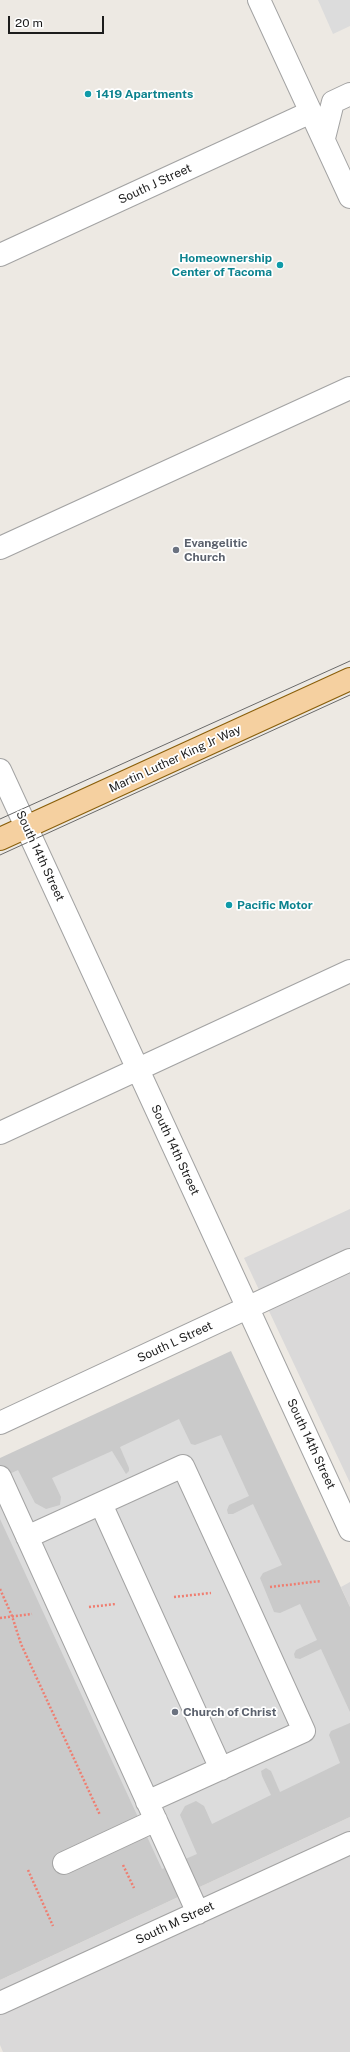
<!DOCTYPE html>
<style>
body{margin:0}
#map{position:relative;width:350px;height:2052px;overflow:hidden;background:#ede9e3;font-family:"Public Sans",sans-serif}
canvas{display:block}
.scale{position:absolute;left:8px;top:16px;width:96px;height:18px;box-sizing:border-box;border:2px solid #1c1c1c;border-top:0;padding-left:5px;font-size:12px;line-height:14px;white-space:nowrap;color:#1c1c1c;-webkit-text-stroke:3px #fff;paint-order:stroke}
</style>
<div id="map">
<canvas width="350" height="2052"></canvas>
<div class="scale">20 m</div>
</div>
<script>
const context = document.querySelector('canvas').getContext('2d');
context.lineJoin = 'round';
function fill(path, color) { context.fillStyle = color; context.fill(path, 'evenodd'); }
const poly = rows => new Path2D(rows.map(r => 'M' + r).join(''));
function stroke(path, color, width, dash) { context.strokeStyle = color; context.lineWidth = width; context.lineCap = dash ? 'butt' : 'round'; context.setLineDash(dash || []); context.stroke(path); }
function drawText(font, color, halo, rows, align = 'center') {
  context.font = font + ' "Public Sans",sans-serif'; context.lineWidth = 3.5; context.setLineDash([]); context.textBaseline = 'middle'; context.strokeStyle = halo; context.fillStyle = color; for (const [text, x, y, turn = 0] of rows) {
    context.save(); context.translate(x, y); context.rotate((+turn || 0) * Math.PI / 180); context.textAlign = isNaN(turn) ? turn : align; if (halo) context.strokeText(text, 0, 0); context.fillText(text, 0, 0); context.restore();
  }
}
const residential = poly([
 [350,1209,350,1483,244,1258],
 [350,1582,350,1607,341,1587],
 [350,1817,350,2052,3,2052,0,2045,0,1980]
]);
const religious = poly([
 [231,1351,350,1607,350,1817,0,1980,0,1458]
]);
const parking = poly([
 [318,0,350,0,350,26,333,34],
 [179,1419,191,1444,195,1445,221,1435,249,1496,229,1505,227,1510,228,1514,233,1514,253,1504,282,1565,263,1573,260,1578,274,1612,280,1613,300,1604,317,1640,296,1650,294,1654,295,1658,300,1659,321,1649,350,1712,350,1723,331,1731,329,1735,340,1763,280,1792,271,1771,266,1768,261,1771,262,1776,271,1795,212,1824,204,1806,196,1801,185,1806,180,1815,197,1854,162,1869,0,1519,0,1478,18,1470,35,1503,46,1509,60,1505,61,1497,52,1478,112,1451,126,1474,129,1471,129,1468,120,1447]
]);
const path = poly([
 [270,1587,321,1581],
 [0,1589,12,1616,21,1644,100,1815],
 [174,1597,211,1593],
 [89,1607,116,1604],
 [0,1618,32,1614],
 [123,1865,134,1888],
 [28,1870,53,1926]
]);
const minor = poly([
 [259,0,350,197],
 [333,102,350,94],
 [324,138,333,102],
 [0,255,311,112],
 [0,548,350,388],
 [0,770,350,1530],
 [0,1133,350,971],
 [0,1423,350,1260],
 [0,1477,198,1913],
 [101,1504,221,1769],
 [27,1537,183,1466,240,1590,304,1731,147,1802],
 [64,1863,156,1820],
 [0,2003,350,1843]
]);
const major = poly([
 [0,839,350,679]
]);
const tram = poly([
 [0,819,350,661],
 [0,855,350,695]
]);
const markers = [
 [88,94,4,"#0f9aa8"],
 [280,265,4,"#0f9aa8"],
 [176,550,4,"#6b7280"],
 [229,905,4,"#0f9aa8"],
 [175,1712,4,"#6b7280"]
];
const cultureNames = [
 ["1419 Apartments",96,94],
 ["Homeownership",272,258,"right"],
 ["Center of Tacoma",272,272,"right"],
 ["Pacific Motor",237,905]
];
const streetNames = [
 ["South J Street",155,184,-25],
 ["Martin Luther King Jr Way",175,759,-25],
 ["South 14th Street",40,856,65],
 ["South 14th Street",175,1150,65],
 ["South L Street",175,1342,-25],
 ["South 14th Street",311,1444,65],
 ["South M Street",175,1923,-25]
];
const worshipNames = [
 ["Evangelitic",184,543],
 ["Church",184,557],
 ["Church of Christ",183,1712]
];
fill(residential, '#dad9d9');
fill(religious, '#cacaca');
fill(parking, '#dcdcdc');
stroke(minor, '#a3a3a3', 24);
stroke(major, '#8a5f0a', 24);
stroke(path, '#ef7e71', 2.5, [2, 2]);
stroke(minor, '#fff', 22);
stroke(major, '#f5d0a0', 22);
stroke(tram, '#6a6a6a', 1);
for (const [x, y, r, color] of markers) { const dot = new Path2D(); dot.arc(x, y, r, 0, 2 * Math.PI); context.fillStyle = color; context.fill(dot); stroke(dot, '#fff', 1.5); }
drawText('bold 12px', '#0d838f', '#fff', cultureNames, 'left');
drawText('12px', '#1c1c1c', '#fff', streetNames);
drawText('bold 12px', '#5b616d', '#fff', worshipNames, 'left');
</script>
